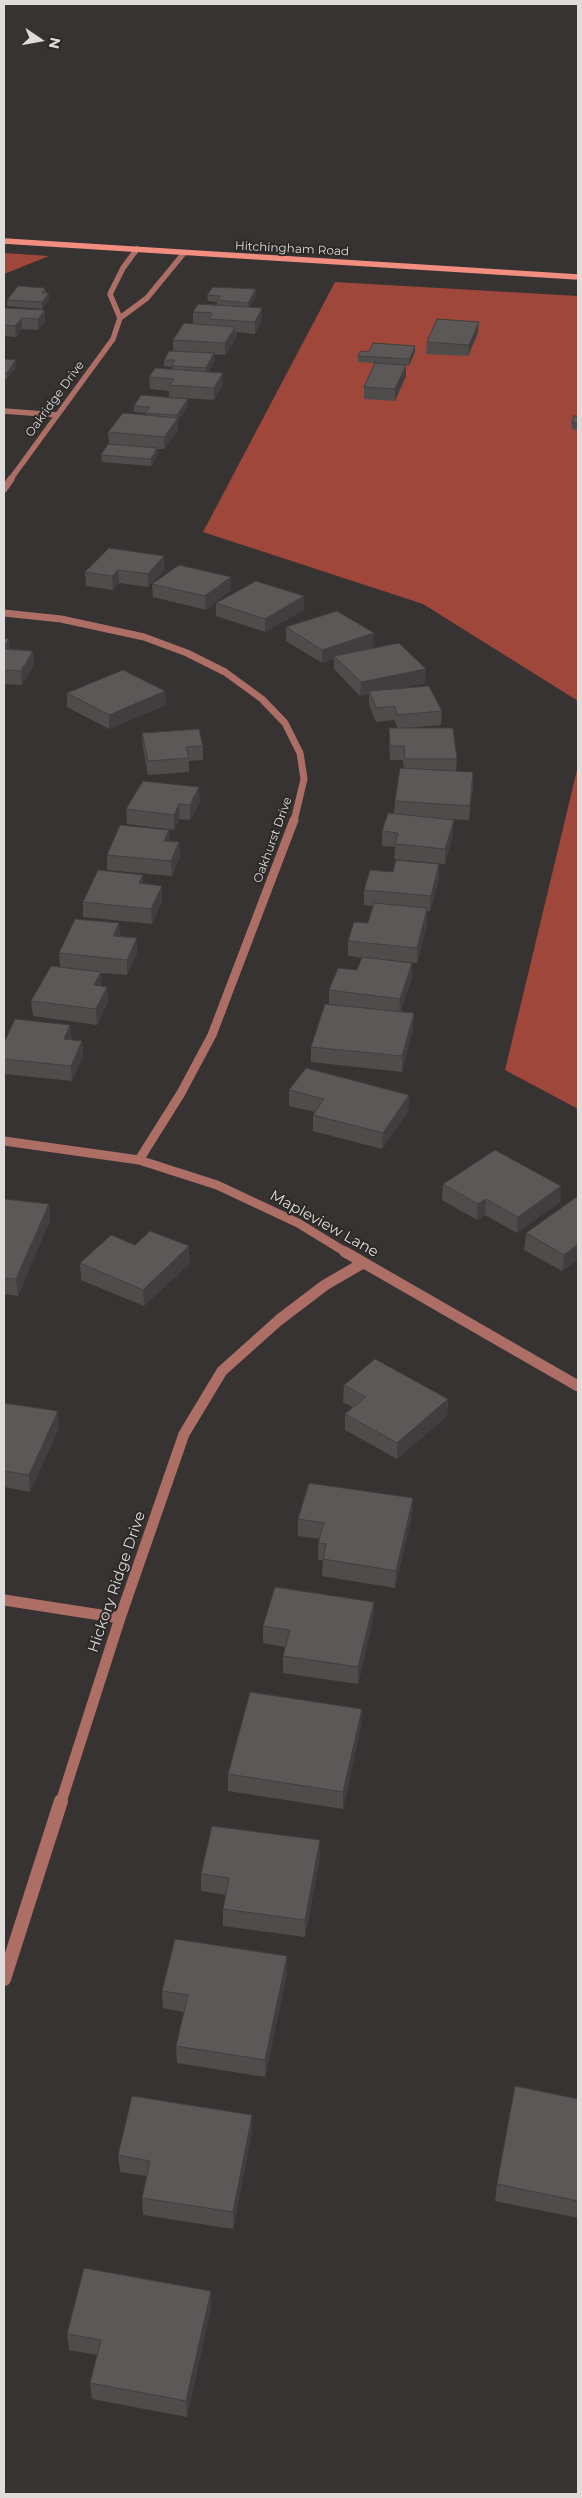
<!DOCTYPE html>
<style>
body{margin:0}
#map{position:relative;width:582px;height:2498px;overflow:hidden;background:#373333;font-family:Montserrat,sans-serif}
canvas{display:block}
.frame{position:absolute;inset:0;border:5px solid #dfdddc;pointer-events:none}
.north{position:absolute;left:15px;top:15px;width:50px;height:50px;-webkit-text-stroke:4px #2d2929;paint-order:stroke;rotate:102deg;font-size:14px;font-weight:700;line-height:20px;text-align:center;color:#dfdddc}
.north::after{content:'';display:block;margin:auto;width:18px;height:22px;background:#dfdddc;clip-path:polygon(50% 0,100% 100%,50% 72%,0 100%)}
</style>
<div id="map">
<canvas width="582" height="2498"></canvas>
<div class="frame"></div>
<div class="north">N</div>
</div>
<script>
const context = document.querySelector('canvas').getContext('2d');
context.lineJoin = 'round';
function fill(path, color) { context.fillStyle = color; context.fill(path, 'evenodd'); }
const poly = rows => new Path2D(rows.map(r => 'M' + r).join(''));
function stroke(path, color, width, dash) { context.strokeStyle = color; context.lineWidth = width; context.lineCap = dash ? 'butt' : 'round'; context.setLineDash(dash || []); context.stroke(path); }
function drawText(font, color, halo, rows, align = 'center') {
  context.font = font + ' Montserrat,sans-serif'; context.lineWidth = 4; context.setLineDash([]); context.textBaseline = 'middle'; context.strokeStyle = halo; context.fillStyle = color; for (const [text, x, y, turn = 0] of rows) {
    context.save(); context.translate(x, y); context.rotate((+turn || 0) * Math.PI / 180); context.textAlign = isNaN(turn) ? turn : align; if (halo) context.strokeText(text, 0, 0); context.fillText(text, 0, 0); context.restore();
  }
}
const forest = poly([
 [4,253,49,256,4,274],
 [335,282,578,296,578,701,423,604,203,532],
 [578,766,578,1109,505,1070]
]);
const streetFar4 = poly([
 [137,249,123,268,110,294,120,318,147,298,184,253],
 [4,411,57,415],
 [10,480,113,339,120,318]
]);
const streetFar3 = poly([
 [4,489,11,479],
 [4,613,61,619,144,637,187,653,225,672,262,699,285,723,300,753,304,779,294,821]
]);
const streetFar2 = poly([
 [4,1141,139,1160,217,1185,298,1223,347,1253],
 [139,1160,181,1093,212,1035,294,820]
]);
const streetFar1 = poly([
 [345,1252,578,1386],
 [4,1600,120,1618],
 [61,1802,120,1618,184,1434,222,1371,279,1320,325,1285,363,1263]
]);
const street = poly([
 [4,1979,61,1801]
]);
const secondary = poly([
 [4,241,578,277]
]);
const wall = poly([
 [45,288,46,293,49,293,49,300,42,309,7,306,7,300],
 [207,295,256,296,249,307,262,308,262,319,255,334,236,332,236,339,225,355,214,354,215,360,208,372,223,385,214,400,169,397,169,391,150,389,149,377,172,369,172,367,164,366,164,360,173,351,173,340,209,325,193,324,193,312,217,305,217,302,208,301],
 [4,308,45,310,45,322,38,330,22,329,16,337,4,336],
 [478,333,468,356,426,354,427,342],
 [415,352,409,366,406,365,406,376,395,401,364,399,364,387,375,363,358,362,358,356],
 [4,359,16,360,16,367,7,379,4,379],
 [188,399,188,406,178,421,178,430,164,449,157,449,158,454,151,466,102,462,101,455,109,444,108,432,146,415,145,413,134,412,134,406],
 [578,416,578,430,572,429,572,423],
 [109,548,165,569,148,587,119,583,113,590,86,586,85,572],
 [152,584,231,590,206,610,153,597],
 [216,603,304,610,265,632,216,616],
 [286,627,373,647,365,650,425,683,396,689,442,711,441,725,405,728,457,759,456,771,473,787,469,820,450,819,453,834,445,864,394,859,395,847,382,846,382,831,394,814,395,801,404,769,403,760,390,760,389,742,389,728,398,728,394,720,376,722,369,705,369,694,360,696,334,669,334,659,322,663,286,641],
 [4,638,10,649,33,651,34,665,22,685,4,684],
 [165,691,166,705,109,729,67,707,67,693],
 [142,733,203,746,203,760,189,761,189,772,148,775,143,747],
 [200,802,190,820,180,819,174,830,127,824,126,809],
 [169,830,169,841,179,842,180,857,172,876,107,870,107,855],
 [439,864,439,879,430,911,427,911,427,924,417,963,388,960,412,978,400,1012,414,1013,413,1028,402,1072,311,1062,311,1047,329,1004,329,990,357,970,362,958,348,956,348,941,368,923,373,906,364,905,364,890,393,872],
 [143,884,162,901,152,924,83,917,83,902],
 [119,923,120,936,137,938,137,953,127,975,101,973,102,986,107,987,108,1002,97,1025,33,1016,31,1001,60,967,59,953],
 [71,1040,82,1041,83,1056,72,1081,4,1074,4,1043],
 [289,1090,409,1110,382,1149,313,1131,313,1115,315,1112,289,1106],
 [443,1184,561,1186,560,1202,517,1233,485,1215,477,1220,442,1200],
 [578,1196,578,1259,562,1271,524,1250,526,1233],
 [4,1202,49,1204,50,1220,18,1296,4,1294],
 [135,1245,190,1263,144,1306,81,1280,80,1263],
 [344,1385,448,1399,447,1416,397,1459,345,1430,345,1414,353,1407,343,1402],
 [4,1403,59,1428,30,1492,4,1487],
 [413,1498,412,1515,395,1588,322,1576,323,1560,318,1560,318,1543,320,1539,298,1536,298,1519],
 [374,1602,373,1619,358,1684,283,1673,283,1656,285,1647,263,1643,263,1626],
 [361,1726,343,1809,228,1791,228,1774],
 [320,1857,305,1937,223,1926,223,1909,226,1895,201,1891,201,1874],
 [287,1973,265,2077,177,2063,176,2046,184,2012,163,2008,162,1991],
 [578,2099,578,2218,495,2201,497,2184],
 [252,2131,233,2229,143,2215,142,2198,147,2176,120,2172,118,2155],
 [211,2291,211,2308,187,2417,92,2399,90,2383,97,2355,69,2350,67,2334]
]);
const shadedWall = poly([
 [256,289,256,296,248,309,248,303],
 [49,293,49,300,42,309,42,302],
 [262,308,262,319,255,334,255,322],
 [45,310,45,322,38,330,38,319],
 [22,318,22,329,16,337,15,326],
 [479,322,478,333,468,356,469,345],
 [235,327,236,339,225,355,225,343],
 [415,346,415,352,409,366,410,359],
 [214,353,215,360,206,375,206,368],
 [16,360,16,367,7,379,7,373],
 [406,365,406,376,395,401,395,389],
 [223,373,223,385,214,400,214,388],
 [188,399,188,406,178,421,178,430,164,449,164,437,177,418,177,415],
 [157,448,158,454,151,466,151,459],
 [164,556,165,569,148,587,148,574],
 [118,570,119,583,113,590,112,576],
 [231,577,231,590,206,610,205,596],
 [304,596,304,610,265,632,265,619],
 [374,633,373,647,337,659,334,656,334,659,322,663,322,650],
 [9,639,10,652,4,662,4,647],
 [33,651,34,665,22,685,21,671],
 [426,669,425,683,370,694,369,691,369,694,360,696,361,682],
 [165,691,166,705,109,729,109,715],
 [473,772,473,787,469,820,470,806],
 [199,787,200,802,190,820,190,805],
 [179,804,180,819,174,830,174,815],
 [454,820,453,834,445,864,445,849],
 [169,830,170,844,164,841],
 [179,842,180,857,172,876,171,861],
 [439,864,439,879,430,911,431,896],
 [143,875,143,890,139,883],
 [162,886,162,901,152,924,151,909],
 [427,908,427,924,417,963,417,948],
 [119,923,120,939,113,936],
 [137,938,137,953,127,975,127,960],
 [412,963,412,978,399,1015,400,999],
 [101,972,102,988,94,985],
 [107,987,108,1002,97,1025,96,1009],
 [414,1013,413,1028,402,1072,402,1056],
 [70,1025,72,1040,64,1039],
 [82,1041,83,1056,72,1081,71,1066],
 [409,1095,409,1110,382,1149,383,1133],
 [561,1186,560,1202,517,1233,518,1217],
 [486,1199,485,1215,477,1220,478,1204],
 [49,1204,50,1220,18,1296,16,1279],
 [578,1244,578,1259,562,1271,564,1255],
 [189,1246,190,1263,144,1306,143,1290],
 [448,1399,447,1416,397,1459,397,1443],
 [58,1411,59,1428,30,1492,29,1475],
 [413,1498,412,1515,395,1588,396,1571],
 [374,1602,373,1619,358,1684,358,1667],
 [362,1709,361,1726,343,1809,343,1792],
 [320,1840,320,1857,305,1937,305,1920],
 [287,1956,287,1973,265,2077,265,2060],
 [252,2115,252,2131,233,2229,233,2212],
 [211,2291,211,2308,187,2417,186,2401]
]);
const building = poly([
 [18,286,45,288,42,293,49,293,42,302,7,300,18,286],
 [213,287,256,289,248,303,217,300,220,296,207,295,213,287],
 [198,304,262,308,255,322,209,319,212,313,193,312,198,304],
 [4,308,45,310,38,319,22,318,15,326,4,325,4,308],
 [437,319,479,322,469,345,427,342,437,319],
 [184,323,235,327,225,343,173,340,184,323],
 [373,343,415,346,410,359,358,356,361,351,369,352,373,343],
 [169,351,214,353,206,368,172,366,175,360,164,360,169,351],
 [4,359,16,360,7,373,4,372,4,359],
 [375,363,406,365,395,389,364,387,375,363],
 [155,368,223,373,214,388,169,385,174,379,149,377,155,368],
 [141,395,188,399,177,415,145,413,150,407,134,406,141,395],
 [123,413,178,418,164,437,108,432,123,413],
 [574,416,578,416,578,423,572,423,574,416],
 [108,444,157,448,151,459,101,455,108,444],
 [109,548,164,556,148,574,118,570,112,576,85,572,109,548],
 [179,565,231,577,205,596,152,584,179,565],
 [256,581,304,596,265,619,216,603,256,581],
 [337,611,374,633,322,650,286,627,337,611],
 [4,638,9,639,4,647,4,638],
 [399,643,426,669,361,682,334,656,399,643],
 [4,649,33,651,21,671,4,670,4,649],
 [123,670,165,691,109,715,67,693,123,670],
 [429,686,442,711,398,715,394,706,376,708,369,691,429,686],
 [389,728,453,728,457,759,405,759,404,746,390,746,389,728],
 [199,729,203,746,186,747,189,758,148,761,142,733,199,729],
 [400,768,473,772,470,806,395,801,400,768],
 [143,781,199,787,190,805,179,804,174,815,126,809,143,781],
 [388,813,454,820,445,849,395,844,398,833,382,831,388,813],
 [120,825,169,830,164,841,179,842,171,861,107,855,120,825],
 [396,860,439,864,431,896,364,890,370,870,393,872,396,860],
 [98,870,143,875,139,883,162,886,151,909,83,902,98,870],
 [374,903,427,908,417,948,348,941,354,922,368,923,374,903],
 [75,919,119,923,113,936,137,938,127,960,59,953,75,919],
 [362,957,412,963,400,999,329,990,338,968,357,970,362,957],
 [51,966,101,972,94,985,107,987,96,1009,31,1001,51,966],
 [325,1004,414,1013,402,1056,311,1047,325,1004],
 [15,1019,70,1025,64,1039,82,1041,71,1066,4,1059,4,1043,15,1019],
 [306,1068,409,1095,383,1133,313,1115,324,1099,289,1090,306,1068],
 [495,1150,561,1186,518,1217,486,1199,478,1204,443,1184,495,1150],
 [578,1196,578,1244,564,1255,526,1233,578,1196],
 [5,1199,49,1204,16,1279,4,1278,4,1202,5,1199],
 [150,1231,189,1246,143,1290,80,1263,111,1235,135,1245,150,1231],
 [375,1359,448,1399,397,1443,345,1414,366,1397,344,1385,375,1359],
 [4,1403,58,1411,29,1475,4,1471,4,1403],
 [309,1483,413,1498,396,1571,323,1559,326,1544,318,1543,324,1523,298,1519,309,1483],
 [275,1587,374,1602,358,1667,283,1656,290,1630,263,1626,275,1587],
 [250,1692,362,1709,343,1792,228,1774,250,1692],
 [212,1826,320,1840,305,1920,223,1909,229,1878,201,1874,212,1826],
 [175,1939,287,1956,265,2060,176,2046,188,1995,162,1991,175,1939],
 [515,2086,578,2099,578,2201,497,2184,515,2086],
 [132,2096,252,2115,233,2212,142,2198,150,2161,118,2155,132,2096],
 [84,2268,211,2291,186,2401,90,2383,101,2340,67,2334,84,2268]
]);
const farStreetnames = [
 ["Hitchingham Road",292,249,3],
 ["Oakridge Drive",55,399,-54],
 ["Oakhurst Drive",273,840,-70]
];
const streetNames = [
 ["Mapleview Lane",324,1224,29],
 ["Hickory Ridge Drive",117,1582,-71]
];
fill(forest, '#9f473b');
stroke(streetFar4, '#ad6f65', 5.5);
stroke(streetFar3, '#ad6f65', 7);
stroke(streetFar2, '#ad6f65', 9);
stroke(streetFar1, '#ad6f65', 11);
stroke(street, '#ad6f65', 14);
stroke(secondary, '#f18e7f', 5.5);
fill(wall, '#4f4c4c');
fill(shadedWall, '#403e3e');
fill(building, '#5c5858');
stroke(building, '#403e3e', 1);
drawText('12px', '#dfdddc', '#2d2929', farStreetnames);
drawText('15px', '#dfdddc', '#2d2929', streetNames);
</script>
